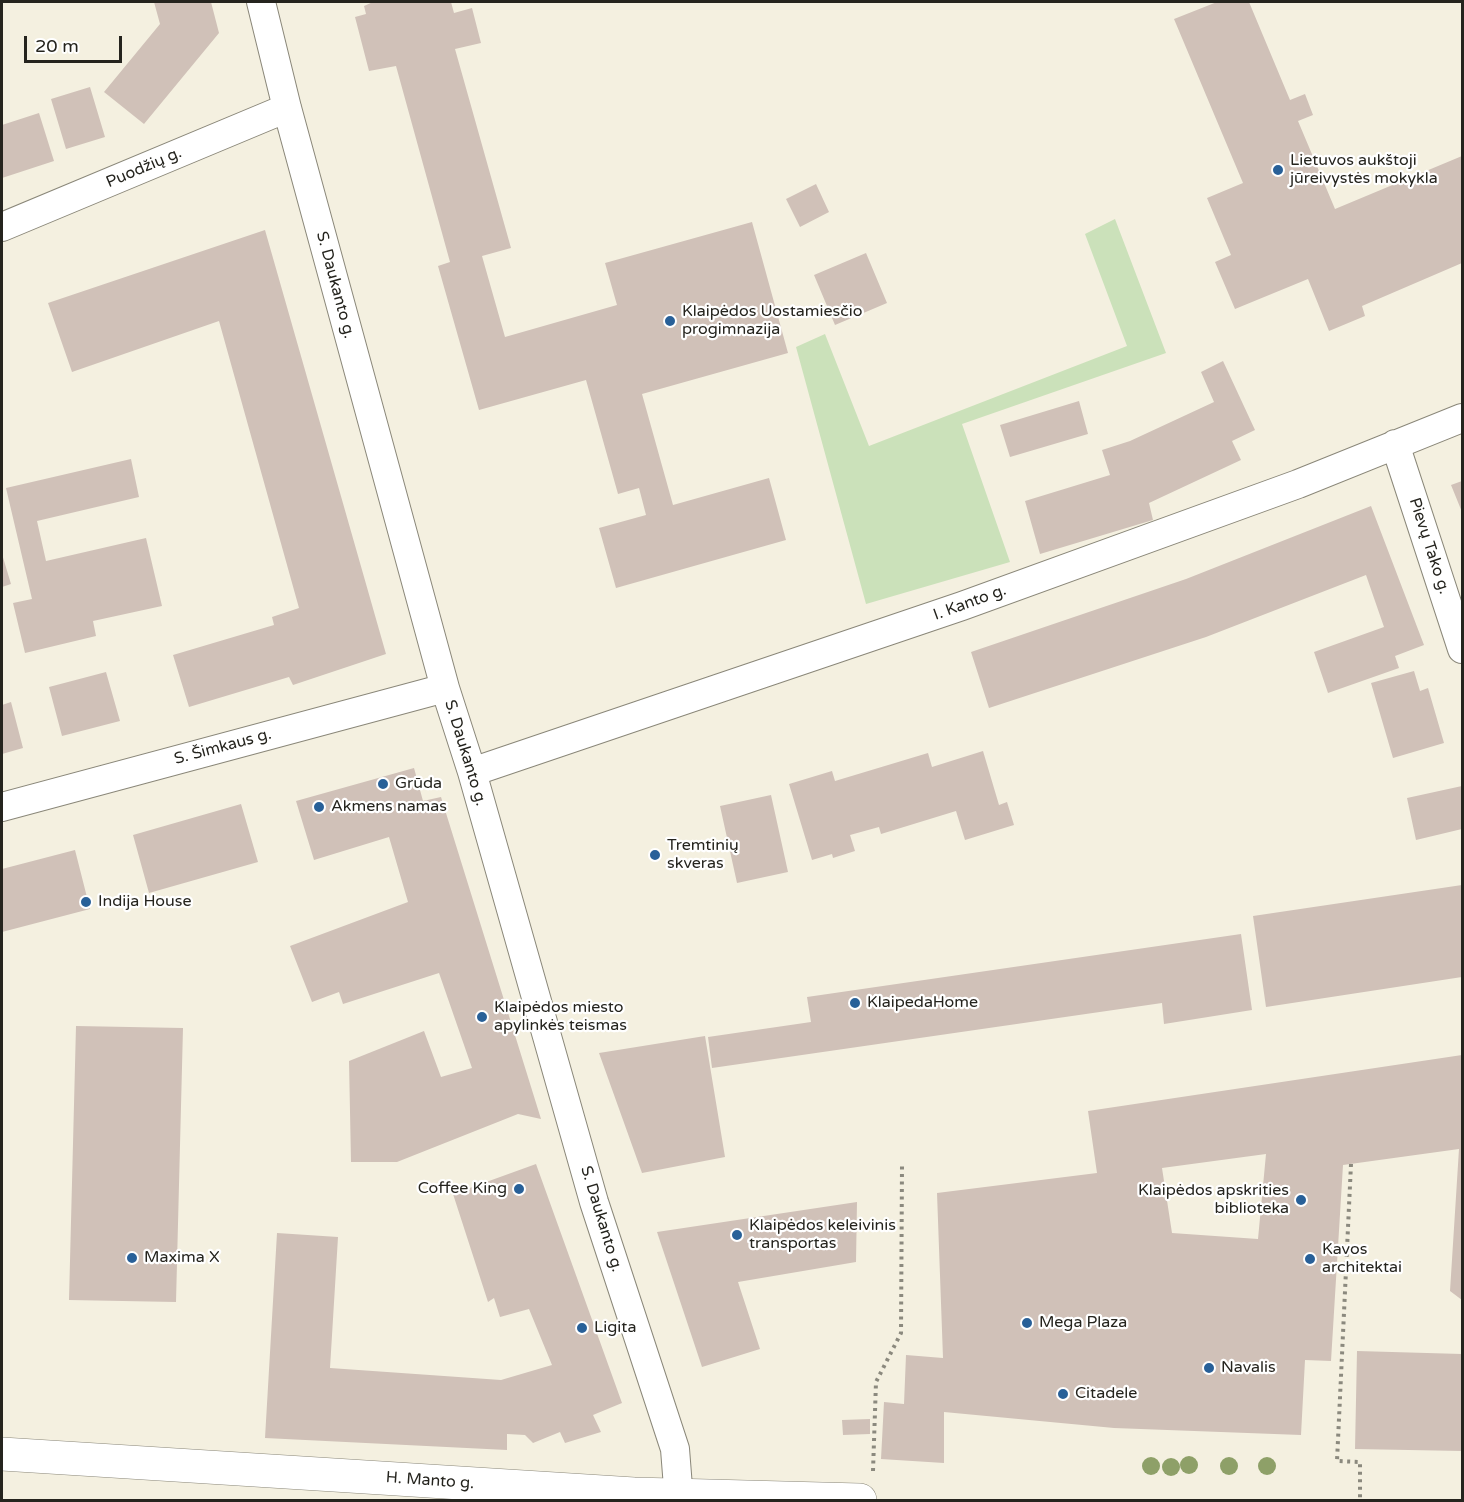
<!DOCTYPE html>
<meta charset="utf-8">
<style>
body{margin:0}
#map{position:relative;width:1464px;height:1502px;overflow:hidden;background:#f4f0e0;font-family:"Varela Round",sans-serif}
canvas{display:block}
.frame{position:absolute;inset:0;border:3px solid #25241e;pointer-events:none}
.scale{position:absolute;left:24px;top:36px;width:98px;height:27px;box-sizing:border-box;border:3px solid #25241e;border-top:0;padding-left:8px;font-size:18px;line-height:21px;white-space:nowrap;color:#25241e;-webkit-text-stroke:4px #fff;paint-order:stroke}
</style>
<div id="map">
<canvas width="1464" height="1502"></canvas>
<div class="frame"></div>
<div class="scale">20 m</div>
</div>
<script>
const context = document.querySelector('canvas').getContext('2d');
context.lineJoin = 'round';
function fill(path, color) { context.fillStyle = color; context.fill(path, 'evenodd'); }
const poly = rows => new Path2D(rows.map(r => 'M' + r).join(''));
function stroke(path, color, width, dash) { context.strokeStyle = color; context.lineWidth = width; context.lineCap = dash ? 'butt' : 'round'; context.setLineDash(dash || []); context.stroke(path); }
function drawText(font, color, halo, rows, align = 'center') {
  context.font = font + ' "Varela Round",sans-serif'; context.lineWidth = 4.5; context.setLineDash([]); context.textBaseline = 'middle'; context.strokeStyle = halo; context.fillStyle = color; for (const [text, x, y, turn = 0] of rows) {
    context.save(); context.translate(x, y); context.rotate((+turn || 0) * Math.PI / 180); context.textAlign = isNaN(turn) ? turn : align; if (halo) context.strokeText(text, 0, 0); context.fillText(text, 0, 0); context.restore();
  }
}
const green = poly([
 [1115,219,1166,353,962,424,1010,562,866,604,796,347,825,334,869,446,1127,346,1085,234]
]);
const building = poly([
 [154,2,211,2,219,33,144,124,104,92,160,24],
 [373,2,451,2,454,13,472,8,481,43,455,49,511,248,482,256,505,337,617,305,605,263,752,222,788,353,642,394,673,505,769,478,786,540,616,588,599,528,646,515,639,488,618,494,586,380,479,410,438,266,450,262,396,66,369,71,355,17,366,14,364,6],
 [1217,2,1249,2,1290,100,1305,94,1313,115,1298,121,1335,209,1462,156,1462,263,1362,306,1365,316,1329,331,1308,279,1235,309,1215,262,1231,255,1207,198,1243,183,1174,19],
 [90,87,105,137,66,149,51,99],
 [39,113,54,161,2,178,2,125],
 [816,184,829,212,800,227,786,199],
 [265,230,386,654,293,685,289,677,189,707,173,655,274,625,272,617,299,608,219,321,72,372,48,303],
 [866,253,887,303,835,325,814,275],
 [1223,361,1255,430,1232,441,1241,460,1149,503,1153,520,1040,554,1025,501,1110,475,1102,450,1130,441,1214,402,1201,372],
 [1079,401,1088,434,1010,457,1000,425],
 [131,459,139,497,37,521,46,561,146,538,162,606,93,621,96,636,25,653,13,603,32,599,6,488],
 [1462,481,1462,512,1451,485],
 [1371,506,1424,645,1395,656,1399,668,1328,693,1314,652,1384,627,1366,575,1206,637,989,708,971,652,1186,579],
 [2,554,11,584,2,587],
 [1414,671,1420,691,1428,688,1444,743,1393,758,1371,683],
 [106,672,120,721,62,736,49,687],
 [11,702,23,748,2,754,2,705],
 [983,751,999,805,1007,802,1014,825,965,840,956,811,881,834,879,827,850,835,855,851,833,858,832,854,812,860,789,784,832,771,835,781,928,753,932,767],
 [414,768,423,801,441,797,541,1119,518,1114,397,1162,351,1162,349,1061,424,1031,441,1077,472,1068,439,973,343,1004,339,992,312,1002,290,946,408,902,389,837,314,860,296,801],
 [1462,786,1462,829,1416,840,1407,798],
 [771,795,788,872,737,883,720,806],
 [241,804,258,862,149,893,133,835],
 [75,850,90,909,2,932,2,869],
 [1462,885,1462,977,1266,1007,1253,916],
 [1241,934,1252,1010,1164,1024,1162,1003,712,1068,708,1037,811,1022,807,997],
 [76,1026,183,1028,176,1302,69,1300],
 [705,1036,725,1157,642,1173,599,1053],
 [1462,1055,1462,1300,1450,1291,1459,1149,1343,1165,1331,1361,1305,1360,1301,1435,1114,1428,944,1412,944,1463,881,1459,884,1402,904,1404,906,1355,943,1358,937,1193,1097,1173,1088,1111],
 [1266,1154,1258,1239,1172,1233,1162,1168],
 [536,1164,622,1403,593,1415,601,1432,565,1443,560,1432,533,1443,525,1435,507,1434,507,1450,265,1438,277,1233,338,1237,330,1368,501,1380,552,1365,529,1309,500,1317,494,1298,488,1302,453,1194],
 [857,1202,856,1262,738,1282,760,1349,702,1367,657,1232],
 [1357,1351,1462,1354,1462,1451,1355,1449],
 [870,1419,870,1434,843,1435,842,1420]
]);
const path = poly([
 [1351,1164,1337,1461,1360,1462,1360,1500],
 [873,1471,876,1382,901,1333,902,1166]
]);
const street = poly([
 [261,2,287,108,445,688,472,772,594,1202,675,1449,679,1500],
 [2,227,287,108],
 [1395,444,1462,649],
 [472,772,962,606,1298,484,1462,418],
 [2,807,445,688]
]);
const secondary = poly([
 [2,1454,634,1494,860,1500]
]);
const trees = [
 [1189,1465],
 [1151,1466],
 [1229,1466],
 [1267,1466],
 [1171,1467]
];
const markers = [
 [1278,170,6,"#286098"],
 [670,321,6,"#286098"],
 [383,784,6,"#286098"],
 [319,807,6,"#286098"],
 [655,855,6,"#286098"],
 [86,902,6,"#286098"],
 [855,1003,6,"#286098"],
 [482,1017,6,"#286098"],
 [519,1189,6,"#286098"],
 [1301,1200,6,"#286098"],
 [737,1235,6,"#286098"],
 [132,1258,6,"#286098"],
 [1310,1259,6,"#286098"],
 [1027,1323,6,"#286098"],
 [582,1328,6,"#286098"],
 [1209,1368,6,"#286098"],
 [1063,1394,6,"#286098"]
];
const poiNames = [
 ["Lietuvos aukštoji",1290,161],
 ["jūreivystės mokykla",1290,179],
 ["Klaipėdos Uostamiesčio",682,312],
 ["progimnazija",682,330],
 ["Grūda",395,784],
 ["Akmens namas",331,807],
 ["Tremtinių",667,846],
 ["skveras",667,864],
 ["Indija House",98,902],
 ["KlaipedaHome",867,1003],
 ["Klaipėdos miesto",494,1008],
 ["apylinkės teismas",494,1026],
 ["Coffee King",507,1189,"right"],
 ["Klaipėdos apskrities",1289,1191,"right"],
 ["biblioteka",1289,1209,"right"],
 ["Klaipėdos keleivinis",749,1226],
 ["transportas",749,1244],
 ["Kavos",1322,1250],
 ["architektai",1322,1268],
 ["Maxima X",144,1258],
 ["Mega Plaza",1039,1323],
 ["Ligita",594,1328],
 ["Navalis",1221,1368],
 ["Citadele",1075,1394]
];
const streetNames = [
 ["Puodžių g.",144,168,-23],
 ["S. Daukanto g.",335,285,75],
 ["Pievų Tako g.",1429,546,72],
 ["I. Kanto g.",970,603,-20],
 ["S. Šimkaus g.",223,747,-15],
 ["S. Daukanto g.",465,753,73],
 ["S. Daukanto g.",601,1219,73],
 ["H. Manto g.",430,1481,4]
];
fill(green, '#cbe1ba');
fill(building, '#d0c1b8');
stroke(street, '#8a8779', 30);
stroke(secondary, '#8a8779', 34);
stroke(path, '#8b897e', 4, [3, 4.5]);
stroke(street, '#fff', 28);
stroke(secondary, '#fff', 33);
context.fillStyle = '#8ea068';
for (const [x, y] of trees) { context.beginPath(); context.arc(x, y, 9, 0, 2 * Math.PI); context.fill(); }
for (const [x, y, r, color] of markers) { const dot = new Path2D(); dot.arc(x, y, r, 0, 2 * Math.PI); context.fillStyle = color; context.fill(dot); stroke(dot, '#fff', 2); }
drawText('16px', '#25241e', '#fff', poiNames, 'left');
drawText('16px', '#25241e', '#fff', streetNames);
</script>
